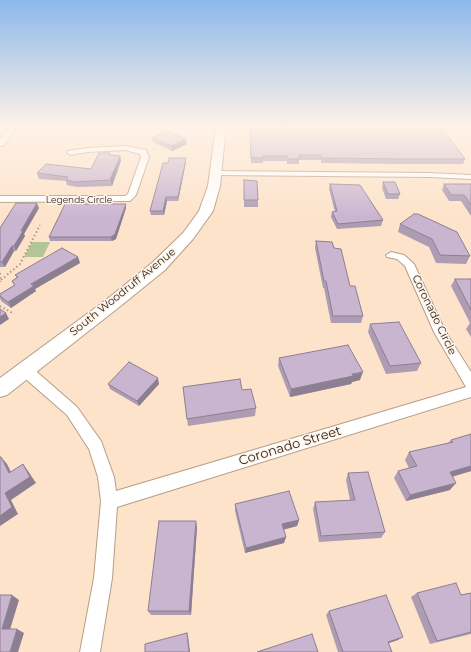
<!DOCTYPE html>
<style>
body{margin:0}
canvas{display:block;background:#fde3ca}
</style>
<canvas width="471" height="652"></canvas>
<script>
const context = document.querySelector('canvas').getContext('2d');
context.lineJoin = 'round';
function fill(path, color) { context.fillStyle = color; context.fill(path, 'evenodd'); }
const poly = rows => new Path2D(rows.map(r => 'M' + r).join(''));
function stroke(path, color, width, dash) { context.strokeStyle = color; context.lineWidth = width; context.lineCap = dash ? 'butt' : 'round'; context.setLineDash(dash || []); context.stroke(path); }
function drawText(font, color, halo, rows, align = 'center') {
  context.font = font + ' Montserrat,sans-serif'; context.lineWidth = 3; context.setLineDash([]); context.textBaseline = 'middle'; context.strokeStyle = halo; context.fillStyle = color; for (const [text, x, y, turn = 0] of rows) {
    context.save(); context.translate(x, y); context.rotate((+turn || 0) * Math.PI / 180); context.textAlign = isNaN(turn) ? turn : align; if (halo) context.strokeText(text, 0, 0); context.fillText(text, 0, 0); context.restore();
  }
}
const green = poly([
 [32,242,50,242,43,257,24,257]
]);
const path = poly([
 [0,273,0,282],
 [1,280,20,264,40,225],
 [0,306,14,314]
]);
const street = poly([
 [11,126,18,126,3,146,0,146,0,139,11,126],
 [125,146,146,150,149,157,136,195,130,201,0,202,0,196,125,196,128,194,141,157,140,154,125,150,87,152,71,155,67,153,68,151,87,148,125,146],
 [212,171,429,173,471,175,471,179,429,177,215,175,212,175,212,171],
 [391,252,404,255,414,264,445,331,471,372,471,397,117,507,112,578,100,652,80,652,94,578,101,501,98,477,89,449,67,415,20,374,18,370,20,366,25,365,30,366,77,407,101,441,114,477,116,491,466,387,434,332,405,266,397,259,387,257,386,255,391,252]
]);
const secondary = poly([
 [216,126,226,126,220,186,213,211,193,239,165,270,118,308,7,395,0,397,0,378,106,300,153,262,183,233,199,211,208,186,216,126]
]);
const wall = poly([
 [250,126,293,128,395,128,396,126,440,126,465,159,463,164,400,164,321,163,321,160,299,160,299,164,287,164,287,161,263,161,263,163,251,163],
 [152,138,187,144,172,151,153,142],
 [110,155,120,156,121,161,112,186,77,187,67,185,66,181,39,179,37,173,91,169],
 [186,162,178,201,167,201,164,215,151,215,150,211],
 [244,180,258,200,258,207,244,207],
 [383,182,400,194,398,199,386,199,382,188],
 [330,184,383,220,381,226,337,229,331,217,332,212,335,212,329,189],
 [444,184,471,184,471,216,461,201,449,201,442,190],
 [126,204,126,208,116,239,112,241,50,241,49,237],
 [39,208,24,234,25,236,16,251,14,251,5,267,0,267,0,228],
 [400,224,470,256,466,264,436,263,429,247,398,232],
 [316,241,334,248,363,316,361,323,331,323,324,288,323,288,315,248],
 [78,257,80,263,35,289,36,291,11,308,1,301,0,298,0,294,14,285,12,281,17,278,15,275],
 [455,279,471,279,471,337,466,329,470,323,451,286],
 [370,324,421,363,417,371,386,374,368,332],
 [279,358,360,380,352,382,351,384,290,397,278,366],
 [108,384,159,384,139,406,110,389],
 [183,387,242,390,256,408,255,416,188,426],
 [471,434,471,471,452,477,450,490,406,501,394,478,398,471,409,468,405,460,409,452,448,443,451,440],
 [348,473,385,532,381,538,319,542,313,509,315,502,350,500,346,480],
 [235,504,299,520,297,526,283,530,286,537,284,543,245,553,235,511],
 [197,527,191,615,151,615,148,611],
 [417,593,461,595,471,593,471,634,430,644,411,597],
 [329,611,398,640,388,643,392,652,338,652,326,615]
]);
const shadedWall = poly([
 [186,139,187,144,172,151,171,146],
 [120,156,121,161,112,186,110,180],
 [186,158,186,162,178,201,178,197],
 [166,197,167,201,164,215,163,211],
 [37,203,39,208,24,234,25,236,16,251,14,246,21,231],
 [126,204,126,208,116,239,112,241,111,237],
 [12,246,14,251,5,267,2,262],
 [78,257,80,263,35,289,36,291,11,308,8,302,31,284],
 [6,313,9,319,0,325,0,317],
 [363,372,360,380,352,382,351,384,290,397,291,389],
 [158,378,159,384,139,406,137,401],
 [1,457,7,464,15,480,9,473],
 [23,464,28,471,36,483,11,500,18,514,0,526,0,516,5,493],
 [471,466,471,471,444,479,450,472],
 [456,483,450,490,406,501,410,495],
 [299,520,297,526,281,530,282,524],
 [196,521,197,527,191,615,189,611],
 [286,537,284,543,245,553,246,548],
 [12,595,19,600,9,633,2,629],
 [17,629,24,633,18,652,10,652],
 [187,633,188,636,190,652,189,652],
 [403,637,398,640,383,645,388,642]
]);
const building = poly([
 [250,126,293,127,293,128,398,128,396,126,440,126,465,159,402,159,322,158,321,155,299,155,299,159,288,159,287,156,263,156,263,158,251,158,250,126],
 [167,131,186,139,171,146,152,138,167,131],
 [99,153,110,153,109,155,120,156,110,180,75,182,66,180,68,177,37,173,46,164,91,169,99,153],
 [169,158,186,158,178,197,166,197,163,211,150,211,163,163,168,163,169,158],
 [244,180,257,181,258,200,244,200,244,180],
 [383,182,395,182,400,194,388,194,383,182],
 [330,184,360,185,383,220,338,224,332,212,337,211,330,184],
 [444,184,471,184,471,205,464,195,451,195,444,184],
 [16,203,37,203,21,231,23,231,14,246,12,246,2,262,0,262,0,228,16,203],
 [65,204,126,204,115,234,111,237,49,237,65,204],
 [414,214,418,214,457,232,470,256,440,255,432,239,400,224,414,214],
 [316,241,332,242,334,248,341,249,350,286,355,286,363,316,333,316,326,281,324,281,316,241],
 [62,248,78,257,31,284,34,286,8,302,0,296,0,294,15,285,12,281,18,277,15,275,62,248],
 [455,279,471,279,471,310,455,279],
 [0,309,6,313,0,317,0,309],
 [399,322,421,363,390,366,370,324,399,322],
 [348,345,363,372,352,374,353,376,291,389,279,358,348,345],
 [129,362,158,378,137,401,108,384,129,362],
 [240,379,242,390,251,389,256,408,187,419,183,387,240,379],
 [471,434,471,466,450,472,456,483,410,495,398,471,417,466,409,452,453,442,451,440,471,434],
 [0,457,1,457,9,473,23,464,30,477,5,493,12,507,0,516,0,457],
 [368,472,385,532,321,536,315,502,355,500,348,473,368,472],
 [289,491,299,520,282,524,286,537,246,548,235,504,289,491],
 [159,521,196,521,189,611,148,611,159,521],
 [456,583,461,595,471,593,471,632,437,641,417,593,456,583],
 [0,595,12,595,2,629,17,629,10,652,0,652,0,595],
 [386,595,403,637,388,642,392,652,343,652,329,611,386,595],
 [187,633,189,652,145,652,145,644,187,633],
 [312,634,318,652,257,652,312,634]
]);
const farStreetnames = [
 ["Legends Circle",79,200]
];
const streetNames = [
 ["South Woodruff Avenue",123,292,-39],
 ["Coronado Circle",434,315,64]
];
const nearStreetnames = [
 ["Coronado Street",290,446,-17]
];
fill(green, '#b2c595');
stroke(street, '#b69d86', 2);
stroke(secondary, '#b69d86', 2);
stroke(path, '#ac9885', 2, [1.5, 2.5]);
fill(street, '#fff');
fill(secondary, '#fff');
fill(wall, '#ae9cb3');
fill(shadedWall, '#8d7f92');
fill(building, '#cab5d0');
stroke(building, '#8d7f92', 1);
const sky = context.createLinearGradient(0, 0, 0, 217);
sky.addColorStop(0, '#8cb8eb');
sky.addColorStop(0.58, '#fef2e7');
sky.addColorStop(1, '#fef2e700');
context.fillStyle = sky;
context.fillRect(0, 0, 471, 217);
drawText('9px', '#291f16', '#fef4ea', farStreetnames);
drawText('11px', '#291f16', '#fef4ea', streetNames);
drawText('13px', '#291f16', '#fef4ea', nearStreetnames);
</script>
